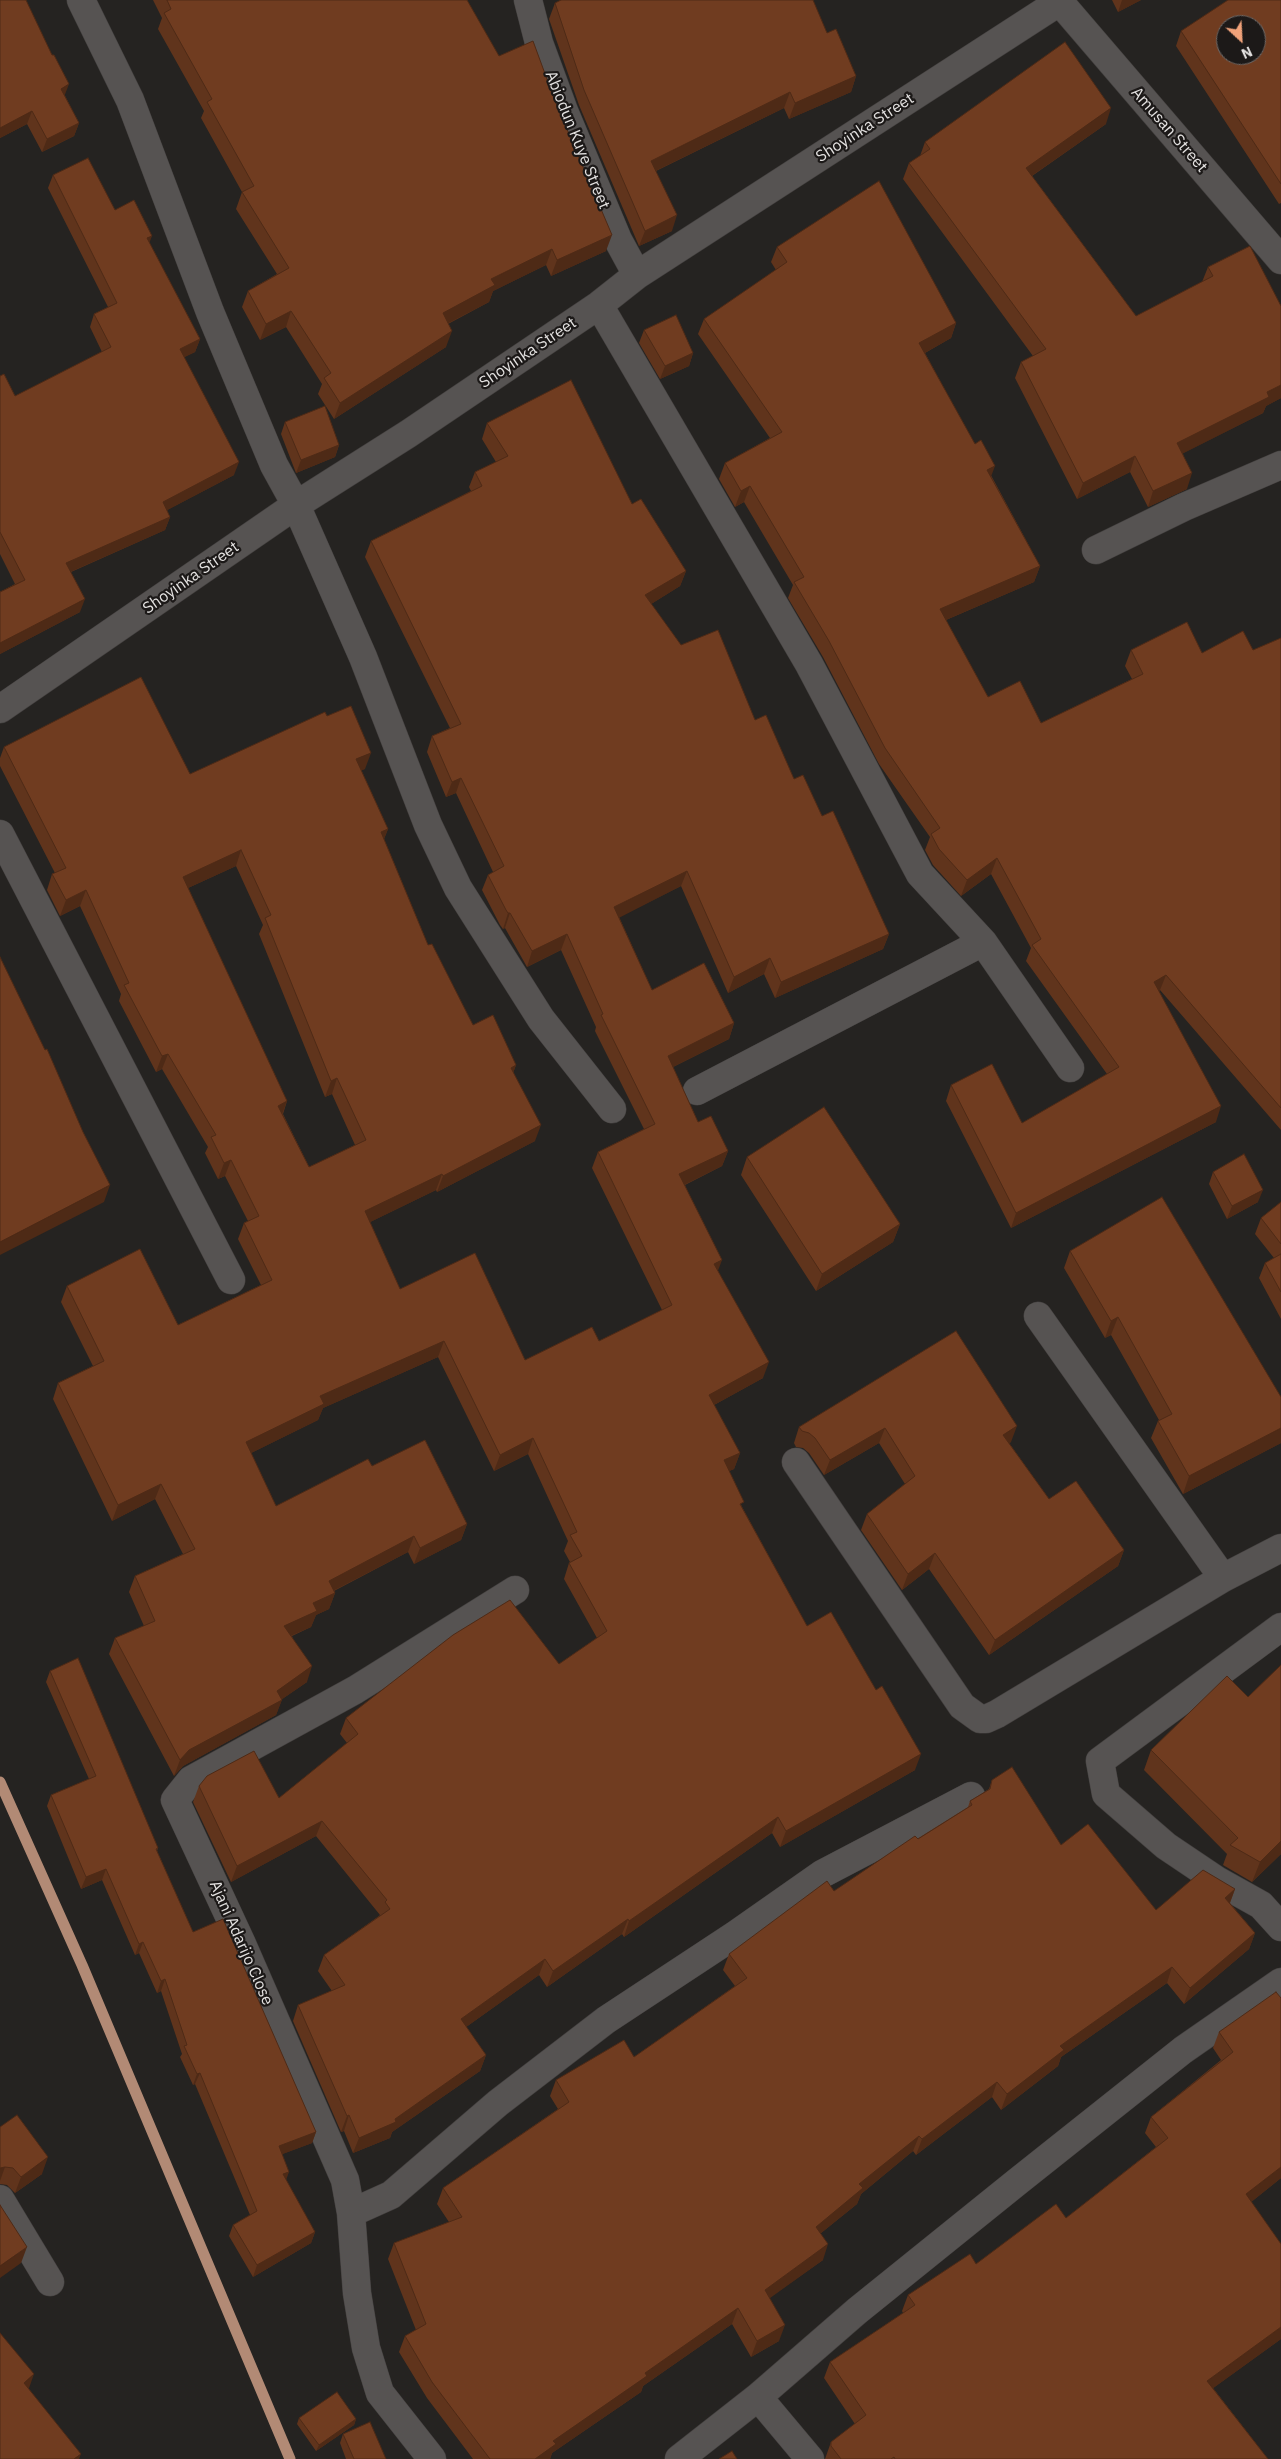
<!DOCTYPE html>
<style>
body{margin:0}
#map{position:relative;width:1281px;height:2459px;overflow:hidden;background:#252321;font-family:"IBM Plex Sans",sans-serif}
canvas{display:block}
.north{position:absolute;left:1216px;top:15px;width:50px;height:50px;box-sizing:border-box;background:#1c1918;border:1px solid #6c6968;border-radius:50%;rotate:155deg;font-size:14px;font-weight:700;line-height:20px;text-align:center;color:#e4e2e1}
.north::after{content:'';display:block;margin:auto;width:18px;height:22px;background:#f0a27a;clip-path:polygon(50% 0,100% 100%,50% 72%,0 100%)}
</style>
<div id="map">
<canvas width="1281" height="2459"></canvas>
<div class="north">N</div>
</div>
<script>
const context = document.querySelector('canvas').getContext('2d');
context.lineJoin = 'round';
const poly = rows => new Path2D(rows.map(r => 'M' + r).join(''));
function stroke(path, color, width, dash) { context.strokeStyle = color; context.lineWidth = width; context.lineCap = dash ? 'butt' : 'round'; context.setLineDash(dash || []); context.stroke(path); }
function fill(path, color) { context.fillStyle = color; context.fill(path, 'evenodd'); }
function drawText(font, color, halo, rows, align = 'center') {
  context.font = font + ' "IBM Plex Sans",sans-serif'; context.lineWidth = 4.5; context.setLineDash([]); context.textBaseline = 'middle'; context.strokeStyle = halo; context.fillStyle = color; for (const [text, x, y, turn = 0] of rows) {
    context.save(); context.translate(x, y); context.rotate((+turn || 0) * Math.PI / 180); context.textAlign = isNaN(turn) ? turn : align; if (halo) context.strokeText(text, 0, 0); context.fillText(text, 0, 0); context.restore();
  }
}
const stream = poly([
 [0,1782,82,1965,290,2459]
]);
const street = poly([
 [81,0,130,100,210,312,274,465,296,505,363,657,428,825,458,888,541,1019,612,1109],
 [528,0,539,43,564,111,618,240,637,275],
 [1058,0,1281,260],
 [599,305,809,664,920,874,983,942,1070,1068],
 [1096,550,1184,507,1281,465],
 [0,709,296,505,408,434,599,305,637,275,1059,2],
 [0,834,231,1280],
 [697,1091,983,942],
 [1038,1316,1223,1578],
 [796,1462,962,1706,980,1719,986,1719,997,1714,1223,1578,1281,1548],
 [1281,1627,1100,1761,1106,1794,1166,1846,1218,1881,1261,1905,1281,1927],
 [0,2199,50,2282],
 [351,2213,391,2195,498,2103,606,2020,735,1935,822,1874,971,1796],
 [758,2397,810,2459],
 [432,2459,380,2393,366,2348,357,2293,351,2213,345,2180,242,1944,175,1800,191,1780,355,1690,515,1590],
 [679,2459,758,2397,857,2311,1017,2182,1183,2050,1281,1982]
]);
const wall = poly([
 [0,0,65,96,79,123,74,136,42,152,27,124,0,138],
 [153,0,467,0,606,251,551,276,546,265,493,291,489,302,448,324,446,347,334,419,318,394,322,384,286,327,260,340,242,307,248,291,277,274,236,209,242,192,201,118,204,111,158,29,162,18],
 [1112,0,1141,0,1118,12],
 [1281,0,1281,203,1279,204,1176,46,1181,31],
 [555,3,827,33,856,76,851,92,789,119,784,108,656,171,672,231,639,246,579,105,549,19],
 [1106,124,1032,176,1136,316,1202,282,1208,267,1281,306,1281,398,1266,406,1263,413,1183,453,1187,489,1148,507,1130,472,1077,499,1015,378,1021,362,1033,356,903,179,909,163,920,156,925,142],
 [53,175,115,210,149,242,200,339,195,352,184,357,234,475,167,510,170,517,165,530,71,572,80,612,0,654,0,592,15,584,0,554,0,376,15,396,102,352,90,327,94,314,108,307,48,188],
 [777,247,956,323,951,338,925,353,1040,566,1034,582,946,620,988,697,1041,723,1132,679,1125,666,1131,650,1202,653,1253,650,1281,638,1281,1130,1160,990,1159,991,1216,1122,1011,1228,946,1101,951,1085,1022,1123,1107,1074,1026,961,1031,948,991,874,961,896,933,865,925,850,930,837,879,764,823,657,788,598,793,585,744,502,735,507,719,479,725,463,770,438,698,334,704,319,776,270,771,262],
 [644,330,693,353,689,366,660,379,639,343],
 [285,422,339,445,335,457,296,473,281,434],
 [487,423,632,504,686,571,680,586,651,604,681,645,755,720,794,779,822,816,889,934,883,949,775,998,764,974,728,993,681,886,619,917,652,990,734,1023,729,1039,673,1067,698,1122,728,1151,722,1166,685,1185,718,1271,763,1378,714,1405,740,1453,734,1469,729,1471,742,1507,807,1626,915,1770,780,1847,772,1833,624,1937,622,1934,547,1987,539,1975,466,2027,486,2055,480,2071,392,2132,390,2138,353,2153,344,2131,341,2132,293,2021,298,2005,332,1991,318,1971,324,1955,379,1916,380,1915,316,1836,231,1882,193,1802,199,1786,279,1798,347,1743,340,1734,346,1718,559,1664,597,1638,564,1579,569,1563,570,1562,564,1551,568,1541,528,1454,494,1471,438,1357,323,1408,318,1420,251,1453,276,1506,372,1466,467,1524,461,1540,414,1564,408,1552,334,1591,335,1593,329,1609,316,1615,311,1627,292,1636,307,1682,282,1699,276,1715,183,1766,174,1776,109,1654,115,1638,144,1626,129,1592,135,1576,183,1554,155,1499,112,1521,53,1399,58,1383,93,1366,61,1302,67,1286,178,1325,261,1285,238,1239,244,1223,248,1221,225,1176,218,1179,205,1153,208,1147,162,1069,156,1072,119,1001,121,994,80,906,60,916,47,890,52,874,55,873,0,766,0,758,4,747,190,774,327,716,365,769,361,770,388,829,384,839,428,945,473,1025,516,1065,513,1073,535,1141,437,1192,436,1190,370,1222,400,1289,525,1360,599,1341,662,1310,592,1168,598,1152,644,1129,595,1031,596,1027,561,950,527,967,505,928,503,929,500,925,482,890,488,875,493,872,456,793,446,797,427,752,432,736,450,728,365,557,371,541,471,491,469,487,475,472,496,462,482,439],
 [236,866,263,925,259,934,325,1097,332,1094,355,1145,309,1167,283,1114,287,1101,188,888],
 [747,1157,900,1224,893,1242,816,1291,741,1175],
 [1213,1172,1258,1202,1227,1219,1209,1184],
 [1281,1202,1281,1319,1259,1278,1265,1263,1274,1258,1255,1234,1261,1218],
 [1070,1251,1281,1397,1281,1443,1183,1494,1151,1438,1158,1421,1159,1420,1111,1335,1105,1338,1064,1268],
 [956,1331,1011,1442,1009,1443,1049,1499,1124,1550,1118,1566,989,1655,929,1569,902,1590,861,1530,867,1514,905,1484,879,1443,824,1475,809,1453,803,1448,796,1447,794,1443,799,1427],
 [1281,1665,1281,1854,1252,1882,1223,1865,1227,1854,1144,1770,1151,1750,1248,1697],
 [50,1671,158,1848,157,1851,193,1932,316,2132,312,2143,282,2154,286,2181,315,2232,311,2243,253,2277,229,2236,233,2225,250,2215,195,2084,193,2085,180,2057,182,2054,161,1991,157,1993,139,1953,135,1955,102,1880,81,1889,47,1806,51,1795,89,1779,46,1682],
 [992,1780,1061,1845,1156,1910,1235,1889,1230,1903,1255,1933,1249,1949,1184,2004,1167,1983,1061,2057,1058,2066,1001,2110,992,2097,916,2155,913,2151,861,2194,857,2204,821,2233,823,2260,769,2298,779,2341,751,2357,732,2324,643,2386,641,2392,552,2453,550,2459,473,2459,427,2398,399,2352,405,2336,416,2330,388,2259,394,2243,449,2222,437,2204,443,2188,558,2109,550,2096,556,2080,634,2057,735,1986,723,1970,729,1954,834,1891,968,1807,970,1801,989,1789],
 [1281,1998,1281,2178,1251,2202,1281,2244,1281,2339,1213,2388,1268,2459,825,2459,831,2442,855,2424,824,2378,830,2362,903,2313,902,2311,908,2295,976,2264,1066,2218,1156,2147,1145,2133,1151,2117,1221,2060,1213,2048,1219,2032],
 [0,2127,42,2174,15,2193,7,2185,0,2184],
 [299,2418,356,2419,354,2425,316,2451,297,2424],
 [343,2434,386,2459,346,2459,340,2443]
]);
const shadedWall = poly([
 [1122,0,1141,0,1118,12],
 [856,76,851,92,789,119,795,103],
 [69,84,64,97,61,89],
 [790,92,784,108,645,176,651,161],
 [1111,108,1106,124,1020,184,1026,168],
 [32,111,27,124,0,138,0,128],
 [79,123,74,136,42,152,47,139],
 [677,215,672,231,639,246,645,231],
 [612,235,606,251,551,276,557,260],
 [152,236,147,249,147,238],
 [552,249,546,265,493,291,489,302,437,329,443,313,491,279],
 [291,311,286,327,260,340,266,324],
 [956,323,951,338,914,359,919,343],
 [452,331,446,347,334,419,340,403],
 [200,339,195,352,175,362,180,349],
 [693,353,689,366,660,379,665,366],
 [1281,385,1281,398,1266,406,1263,413,1172,459,1177,443,1267,392],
 [339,445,335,457,296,473,301,460],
 [1135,456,1130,472,1077,499,1083,483],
 [239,462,234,475,158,515,163,502],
 [995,466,989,482,987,470],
 [1192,473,1187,489,1148,507,1153,491],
 [750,486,744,502,735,507,741,491],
 [170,517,165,530,61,576,66,563],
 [1040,566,1034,582,934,625,940,609],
 [686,571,680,586,640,611,645,595],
 [85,599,80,612,0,654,0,643],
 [371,753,365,769,350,775,356,759],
 [461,778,456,793,446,797,452,782],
 [388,829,382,844,381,832],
 [241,850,236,866,177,893,183,877],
 [997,858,991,874,961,896,967,880],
 [687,871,681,886,609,923,614,907],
 [86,890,80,906,60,916,66,900],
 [508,913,510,913,505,928,503,929],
 [567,934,561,950,527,967,532,951],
 [889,934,883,949,775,998,781,982],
 [770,958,764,974,728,993,734,977],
 [1166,975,1160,990,1149,998,1154,982],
 [734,1023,729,1039,663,1072,668,1056],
 [168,1054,162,1069,156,1072,162,1056],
 [516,1065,510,1081,511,1068],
 [337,1078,332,1094,325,1097,331,1081],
 [287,1101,281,1117,278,1106],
 [1221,1106,1216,1122,1011,1228,1016,1213],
 [541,1125,535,1141,437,1192,443,1176],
 [728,1151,722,1166,674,1190,679,1174],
 [231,1160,225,1176,218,1179,224,1163],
 [442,1174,436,1190,360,1227,365,1211],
 [110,1185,104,1202,0,1255,0,1242],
 [1263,1190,1258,1202,1227,1219,1232,1206],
 [900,1224,893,1242,816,1291,822,1274],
 [722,1260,716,1276,714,1264],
 [1118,1317,1111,1335,1105,1338,1111,1321],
 [444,1341,438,1357,323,1408,318,1420,241,1458,246,1442,320,1396],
 [769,1362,763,1378,703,1411,709,1395],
 [1017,1426,1011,1442,998,1450,1003,1435],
 [885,1428,879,1443,824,1475,830,1460],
 [1281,1428,1281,1443,1183,1494,1189,1476],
 [533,1438,528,1454,494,1471,500,1455],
 [740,1453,734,1469,719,1476,724,1460],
 [161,1484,155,1499,112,1521,118,1505],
 [467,1524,461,1540,414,1564,420,1548],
 [414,1536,408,1552,323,1596,329,1581],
 [1124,1550,1118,1566,989,1655,995,1640],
 [935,1553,929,1569,902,1590,908,1574],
 [335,1593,329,1609,316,1615,311,1627,279,1641,284,1626,313,1603],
 [312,1666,307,1682,281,1700,282,1700,276,1715,183,1766,174,1776,180,1760,189,1750],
 [921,1754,915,1770,780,1847,786,1831],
 [778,1817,772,1833,624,1937,629,1921],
 [322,1821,316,1836,231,1882,237,1866],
 [1281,1841,1281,1854,1252,1882,1260,1862],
 [106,1869,102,1880,81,1889,86,1877],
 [1235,1889,1229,1905,1225,1898],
 [628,1919,622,1934,547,1987,553,1971],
 [1255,1933,1249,1949,1184,2004,1190,1988],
 [143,1942,139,1953,135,1955,139,1944],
 [545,1959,539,1975,455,2035,461,2019],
 [1172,1967,1167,1983,1061,2057,1058,2066,1001,2110,1007,2094,1060,2046],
 [165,1979,161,1991,157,1993,161,1981],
 [486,2055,480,2071,392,2132,390,2138,353,2153,359,2138,395,2119],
 [200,2073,195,2084,193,2085,197,2074],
 [997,2082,992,2097,916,2155,922,2139],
 [349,2115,344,2131,341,2132,347,2116],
 [316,2132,312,2143,275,2157,279,2146],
 [919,2136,913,2151,861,2194,857,2204,810,2242,816,2227,859,2184],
 [48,2157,42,2174,15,2193,21,2177],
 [5,2167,0,2181,0,2168],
 [1281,2167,1281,2178,1240,2211,1246,2194],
 [289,2172,285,2183,283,2174],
 [315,2232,311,2243,253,2277,257,2265],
 [828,2244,823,2260,759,2306,765,2290],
 [27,2247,21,2263,0,2278,0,2266],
 [738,2308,732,2324,643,2386,641,2392,552,2453,550,2459,535,2459,553,2441,645,2373],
 [785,2325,779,2341,751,2357,757,2341],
 [1281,2327,1281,2339,1201,2397,1207,2381],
 [34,2374,28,2391,24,2383],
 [356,2419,354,2425,316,2451,319,2445],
 [81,2454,79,2459,74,2459]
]);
const building = poly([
 [0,0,26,0,52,55,54,55,69,84,61,89,79,123,47,139,32,111,0,128,0,0],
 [167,0,467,0,499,56,533,41,555,101,612,235,557,260,552,249,491,279,495,285,443,313,452,331,340,403,324,378,331,373,291,311,266,324,248,291,289,268,242,192,254,186,207,102,212,99,164,13,171,9,167,0],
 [561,0,813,0,827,33,836,29,856,76,795,103,790,92,651,161,677,215,645,231,584,90,555,3,561,0],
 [1228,0,1281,0,1281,184,1181,31,1228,0],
 [1226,25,1256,25,1256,55,1226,55,1226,25],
 [1065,42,1111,108,1026,168,1136,316,1213,276,1208,267,1250,246,1281,306,1281,385,1267,392,1269,397,1177,443,1192,473,1153,491,1135,456,1083,483,1021,362,1046,349,909,163,930,149,925,142,1065,42],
 [88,158,115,210,134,200,152,236,147,238,200,339,180,349,239,462,163,502,170,517,66,563,85,599,0,643,0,592,25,580,0,532,0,376,4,374,15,396,111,347,94,314,117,303,53,175,88,158],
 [879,181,956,323,919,343,975,444,981,440,995,466,987,470,1040,566,940,609,988,697,1020,681,1041,723,1143,674,1131,650,1187,622,1202,653,1243,631,1253,650,1281,638,1281,1108,1166,975,1154,982,1221,1106,1016,1213,951,1085,992,1064,1022,1123,1119,1067,1032,945,1041,939,997,858,967,880,939,849,931,834,940,828,885,748,829,641,794,582,804,577,750,486,741,491,725,463,782,432,704,319,787,262,777,247,879,181],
 [676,315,693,353,665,366,644,330,676,315],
 [571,380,632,504,641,499,686,571,645,595,681,645,718,630,755,720,766,715,794,779,803,775,822,816,833,811,889,934,781,982,770,958,734,977,687,871,614,907,652,990,704,963,734,1023,668,1056,698,1122,711,1116,728,1151,679,1174,722,1260,714,1264,769,1362,709,1395,740,1453,724,1460,744,1502,740,1504,807,1626,831,1612,876,1690,882,1686,921,1754,786,1831,778,1817,629,1921,628,1919,553,1971,545,1959,461,2019,486,2055,395,2119,396,2122,359,2138,349,2115,347,2116,298,2005,345,1985,324,1955,390,1909,385,1902,387,1900,322,1821,237,1866,199,1786,207,1776,254,1751,279,1798,358,1734,346,1718,453,1635,510,1600,559,1664,607,1631,569,1563,582,1556,570,1535,577,1532,533,1438,500,1455,444,1341,320,1396,324,1404,246,1442,276,1506,368,1459,372,1466,425,1440,467,1524,420,1548,414,1536,329,1581,335,1593,313,1603,317,1611,284,1626,312,1666,277,1691,282,1700,189,1750,180,1760,115,1638,155,1621,135,1576,195,1549,161,1484,118,1505,58,1383,104,1361,67,1286,140,1249,178,1325,272,1280,244,1223,259,1216,231,1160,224,1163,211,1137,216,1135,168,1054,162,1056,124,985,129,983,86,890,66,900,52,874,66,868,4,747,141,677,190,774,325,712,327,716,351,706,371,753,356,759,388,829,381,832,428,945,432,944,473,1025,493,1015,516,1065,511,1068,541,1125,443,1176,442,1174,365,1211,400,1289,475,1253,525,1360,592,1327,599,1341,672,1305,598,1152,655,1124,601,1015,603,1014,567,934,532,951,510,913,508,913,506,910,488,875,504,866,461,778,452,782,432,736,461,724,371,541,482,486,475,472,508,456,487,423,571,380],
 [241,850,271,915,265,918,331,1081,337,1078,366,1140,309,1167,278,1106,287,1101,183,877,241,850],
 [325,406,339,445,301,460,285,422,325,406],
 [0,957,45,1050,47,1049,83,1132,110,1185,0,1242,0,957],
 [824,1107,900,1224,822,1274,747,1157,824,1107],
 [1244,1154,1263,1190,1232,1206,1213,1172,1244,1154],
 [1162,1197,1281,1397,1281,1428,1189,1476,1158,1421,1172,1414,1118,1317,1111,1321,1070,1251,1162,1197],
 [1281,1202,1281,1244,1261,1218,1281,1202],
 [1281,1254,1281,1292,1265,1263,1281,1254],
 [956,1331,1017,1426,1003,1435,1049,1499,1076,1481,1124,1550,995,1640,935,1553,908,1574,867,1514,915,1476,885,1428,830,1460,815,1438,809,1433,802,1431,799,1427,956,1331],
 [78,1658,158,1848,156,1849,193,1932,223,1919,316,2132,279,2146,289,2172,283,2174,315,2232,257,2265,233,2225,257,2211,200,2073,197,2074,184,2046,187,2045,165,1979,161,1981,143,1942,139,1944,106,1869,86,1877,51,1795,96,1776,50,1671,78,1658],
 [1281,1665,1281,1841,1260,1862,1230,1845,1238,1838,1151,1750,1227,1676,1248,1697,1281,1665],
 [1012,1767,1061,1845,1088,1824,1156,1910,1203,1870,1235,1889,1225,1898,1255,1933,1190,1988,1172,1967,1060,2046,1064,2050,1007,2094,997,2082,922,2139,919,2136,859,2184,863,2188,816,2227,828,2244,765,2290,785,2325,757,2341,738,2308,645,2373,647,2376,553,2441,556,2444,535,2459,490,2459,432,2382,405,2336,426,2324,394,2243,462,2217,443,2188,569,2102,556,2080,624,2040,634,2057,747,1978,729,1954,827,1881,834,1891,915,1836,918,1839,972,1805,970,1801,990,1789,992,1780,1012,1767],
 [1276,1992,1281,1998,1281,2167,1246,2194,1281,2244,1281,2327,1207,2381,1268,2459,895,2459,894,2457,891,2459,841,2459,831,2446,831,2442,866,2415,830,2362,915,2305,908,2295,970,2254,976,2264,1056,2204,1066,2218,1168,2138,1151,2117,1233,2052,1219,2032,1276,1992],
 [17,2115,48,2157,21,2177,13,2168,5,2167,0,2168,0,2127,17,2115],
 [0,2205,27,2247,0,2266,0,2205],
 [0,2333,34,2374,24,2383,81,2454,74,2459,0,2459,0,2333],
 [337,2392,356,2419,319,2445,299,2418,337,2392],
 [370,2422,386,2459,354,2459,343,2434,370,2422],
 [732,2451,737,2459,719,2459,732,2451]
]);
const streetNames = [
 ["Shoyinka Street",865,128,-33],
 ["Amusan Street",1169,130,49],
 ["Abiodun Kuye Street",577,140,68],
 ["Shoyinka Street",528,353,-34],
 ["Shoyinka Street",191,578,-35],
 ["Ajani Adarijo Close",241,1943,66]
];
stroke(stream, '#b28a75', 11);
stroke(street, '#423f3e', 29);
stroke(street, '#565352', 28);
fill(wall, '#60341c');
fill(shadedWall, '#4e2a16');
fill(building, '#703c20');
stroke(building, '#4e2a16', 1);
drawText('16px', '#e4e2e1', '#1c1918', streetNames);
</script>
